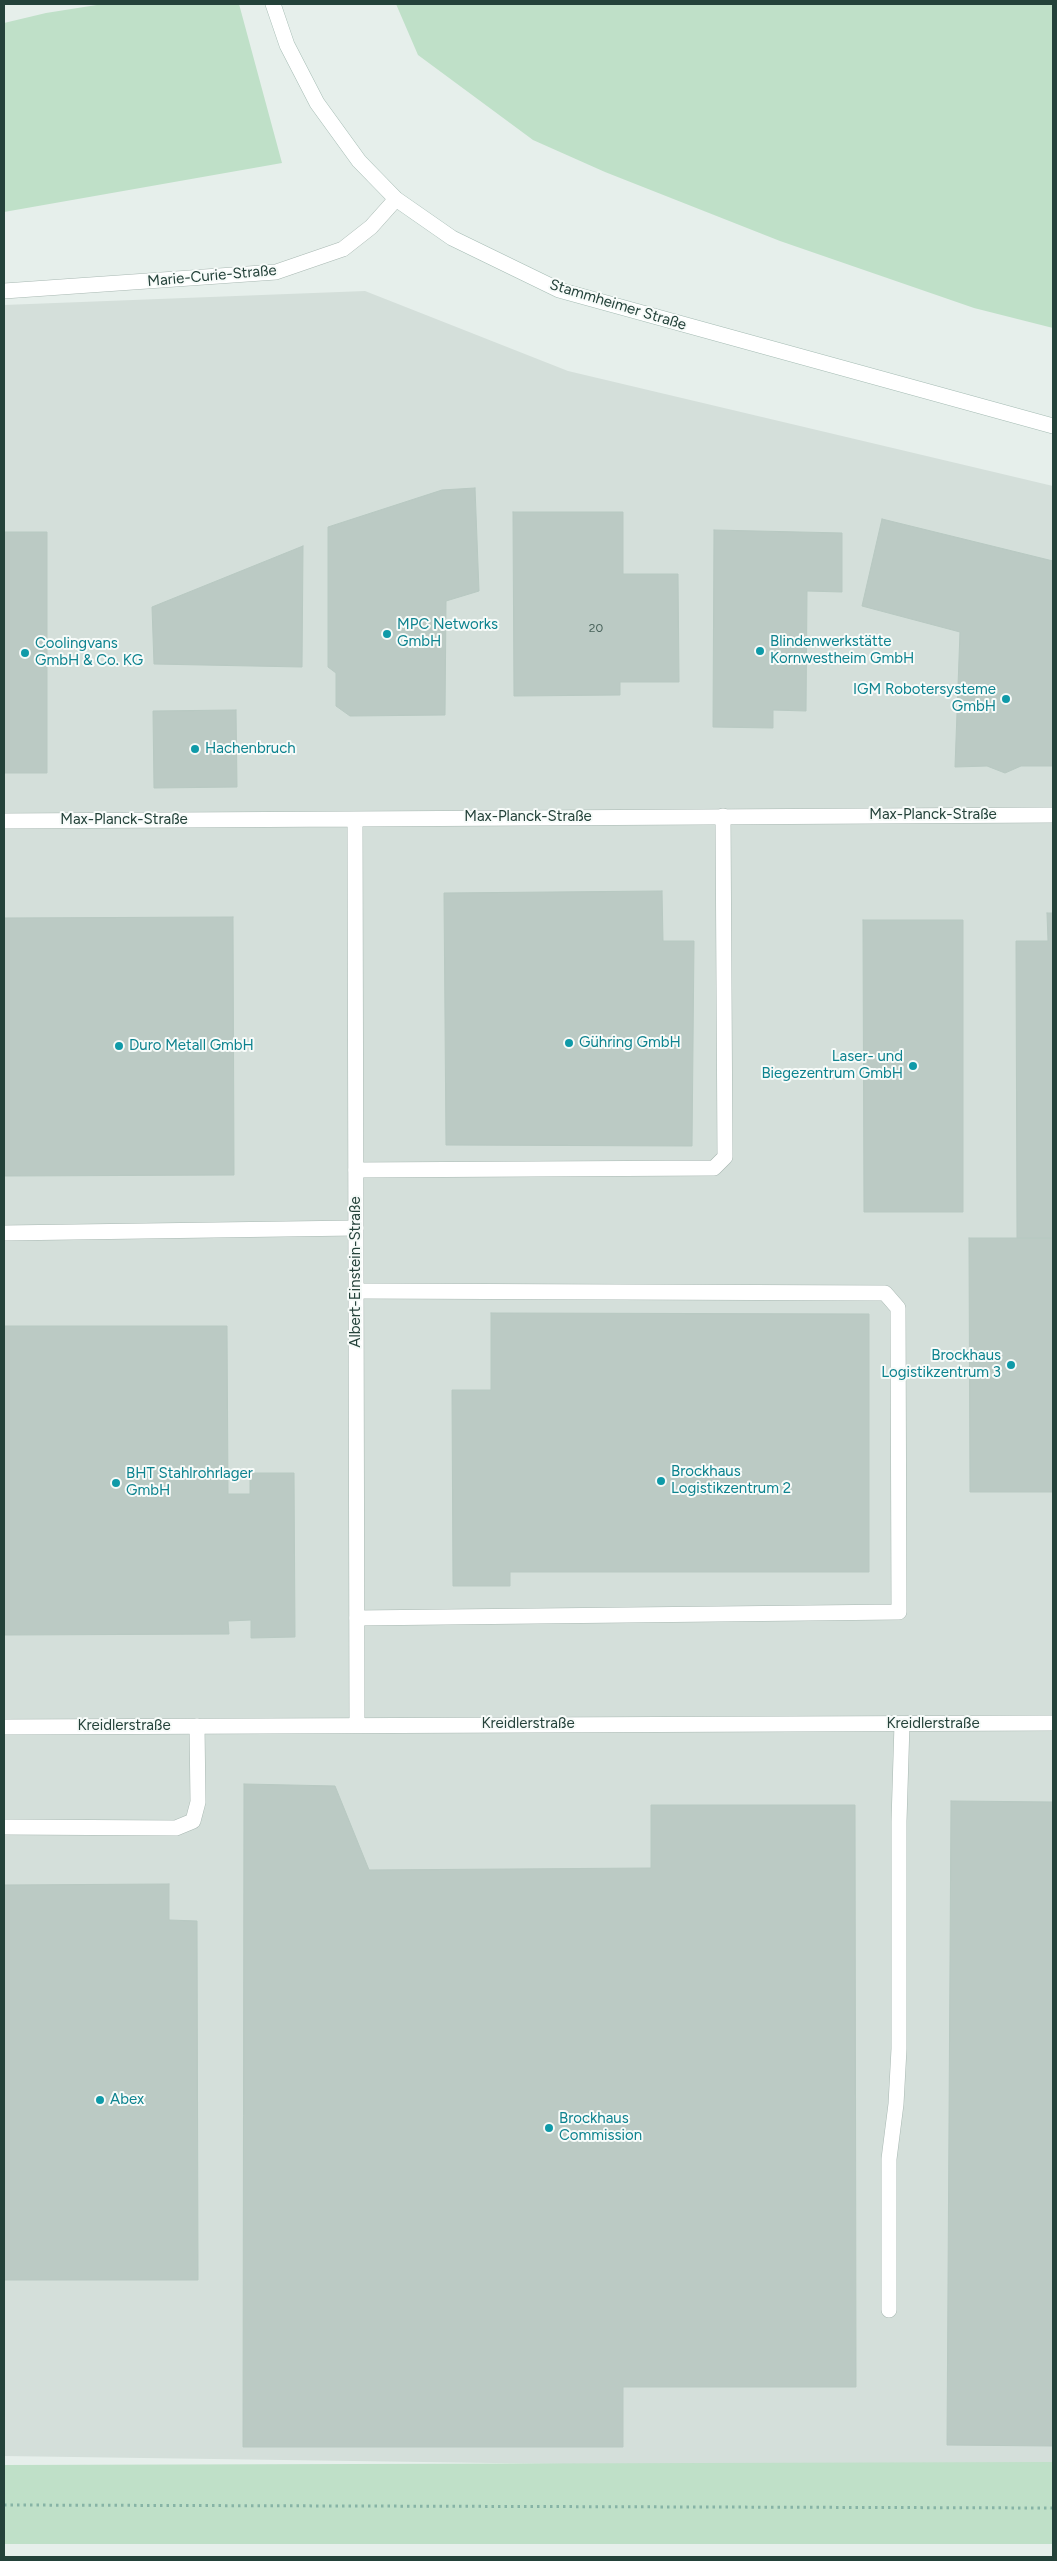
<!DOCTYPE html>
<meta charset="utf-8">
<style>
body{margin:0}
#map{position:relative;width:1057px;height:2561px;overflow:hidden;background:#e6efeb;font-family:Figtree,sans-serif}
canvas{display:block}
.frame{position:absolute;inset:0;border:5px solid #24423a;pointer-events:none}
</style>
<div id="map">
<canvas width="1057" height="2561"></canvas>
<div class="frame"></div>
</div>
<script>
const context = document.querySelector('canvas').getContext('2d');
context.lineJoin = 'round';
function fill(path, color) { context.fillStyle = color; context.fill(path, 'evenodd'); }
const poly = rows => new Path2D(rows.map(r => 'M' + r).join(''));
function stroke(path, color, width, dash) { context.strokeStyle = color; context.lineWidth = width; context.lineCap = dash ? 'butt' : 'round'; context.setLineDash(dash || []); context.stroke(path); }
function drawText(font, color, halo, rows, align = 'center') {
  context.font = font + ' Figtree,sans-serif'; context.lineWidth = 4; context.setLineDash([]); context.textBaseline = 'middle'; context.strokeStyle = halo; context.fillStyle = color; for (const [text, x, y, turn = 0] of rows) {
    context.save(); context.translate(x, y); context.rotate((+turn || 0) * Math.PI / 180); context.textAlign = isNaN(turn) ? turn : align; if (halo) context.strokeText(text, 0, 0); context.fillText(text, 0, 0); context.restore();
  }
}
const built = poly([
 [365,291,568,371,1053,486,1053,2471,4,2456,4,305]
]);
const green = poly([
 [103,4,239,4,282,163,4,212,4,23,46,13],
 [396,4,1053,4,1053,328,974,308,780,241,605,172,533,140,418,55],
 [1053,2462,1053,2544,4,2544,4,2465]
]);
const building = poly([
 [475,488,479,591,446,601,445,715,350,716,336,706,336,673,328,667,328,527,442,490,475,488],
 [513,512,623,512,623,574,678,574,679,682,620,682,620,695,514,696,513,512],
 [882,519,1053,561,1053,766,1021,766,1005,773,987,766,955,767,960,632,862,606,882,519],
 [714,530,842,533,842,592,807,591,806,711,773,710,773,728,713,727,714,530],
 [4,532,47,532,47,773,4,773,4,532],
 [303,546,302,667,154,664,152,607,303,546],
 [236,710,237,787,154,788,153,711,236,710],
 [662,891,663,941,694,941,692,1146,446,1145,444,893,662,891],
 [1047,913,1053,913,1053,1238,1017,1238,1016,941,1048,941,1047,913],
 [233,917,234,1175,4,1176,4,918,233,917],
 [863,920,963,920,963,1212,864,1212,863,920],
 [969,1238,1053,1238,1053,1492,970,1492,969,1238],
 [491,1313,869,1314,869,1572,510,1572,510,1586,453,1586,452,1390,491,1390,491,1313],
 [4,1326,227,1326,228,1494,250,1494,250,1473,294,1473,295,1637,251,1638,251,1620,228,1621,229,1634,4,1635,4,1326],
 [244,1784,335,1786,369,1870,651,1868,651,1805,855,1805,856,2387,623,2387,623,2447,243,2447,244,1784],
 [951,1801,1053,1802,1053,2446,947,2445,951,1801],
 [169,1884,169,1920,197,1921,198,2280,4,2280,4,1885,169,1884]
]);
const path = poly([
 [4,2505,1053,2508]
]);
const service = poly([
 [356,1170,714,1168,725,1157,723,816],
 [4,1233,356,1228],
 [356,1291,885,1293,898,1308,899,1612,357,1618],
 [4,1827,176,1828,193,1821,198,1802,197,1726],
 [889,2310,889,2159,896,2104,899,2049,899,1821,902,1724]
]);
const minor = poly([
 [4,291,276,272,343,249,371,227,396,199],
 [355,819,357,1725],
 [4,821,1053,815],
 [4,1727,1053,1723]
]);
const secondary = poly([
 [273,4,287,45,317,103,359,161,396,199,452,238,559,290,1053,426]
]);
const markers = [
 [387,634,5,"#0f9aa8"],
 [760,651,5,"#0f9aa8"],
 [25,653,5,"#0f9aa8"],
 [1006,699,5,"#0f9aa8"],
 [195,749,5,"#0f9aa8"],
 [569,1043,5,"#0f9aa8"],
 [119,1046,5,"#0f9aa8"],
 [913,1066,5,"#0f9aa8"],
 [1011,1365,5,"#0f9aa8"],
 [661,1481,5,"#0f9aa8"],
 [116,1483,5,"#0f9aa8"],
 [100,2100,5,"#0f9aa8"],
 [549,2128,5,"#0f9aa8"]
];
const numberNames = [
 ["20",596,628]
];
const streetNames = [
 ["Marie-Curie-Straße",212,276,-5],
 ["Stammheimer Straße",618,305,17],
 ["Max-Planck-Straße",933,815],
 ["Max-Planck-Straße",528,817],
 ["Max-Planck-Straße",124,820],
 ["Albert-Einstein-Straße",356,1272,-90],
 ["Kreidlerstraße",528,1724],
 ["Kreidlerstraße",933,1724],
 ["Kreidlerstraße",124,1726]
];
const cultureNames = [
 ["MPC Networks",397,625],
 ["GmbH",397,642],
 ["Blindenwerkstätte",770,642],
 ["Kornwestheim GmbH",770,659],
 ["Coolingvans",35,644],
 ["GmbH & Co. KG",35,661],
 ["IGM Robotersysteme",996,690,"right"],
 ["GmbH",996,707,"right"],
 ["Hachenbruch",205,749],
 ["Gühring GmbH",579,1043],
 ["Duro Metall GmbH",129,1046],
 ["Laser- und",903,1057,"right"],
 ["Biegezentrum GmbH",903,1074,"right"],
 ["Brockhaus",1001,1356,"right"],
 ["Logistikzentrum 3",1001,1373,"right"],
 ["Brockhaus",671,1472],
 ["Logistikzentrum 2",671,1489],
 ["BHT Stahlrohrlager",126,1474],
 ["GmbH",126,1491],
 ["Abex",110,2100],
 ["Brockhaus",559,2119],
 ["Commission",559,2136]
];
fill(built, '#d4dfda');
fill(green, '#bfe0c8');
fill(building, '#bbcac4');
stroke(building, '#b8c9c2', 1);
stroke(service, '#a8b8b2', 16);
stroke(minor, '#a8b8b2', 16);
stroke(secondary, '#a4bbb3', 16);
stroke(path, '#86b3a5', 3, [2.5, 4]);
stroke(service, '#fff', 15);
stroke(minor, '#fff', 15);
stroke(secondary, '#fff', 15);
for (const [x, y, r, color] of markers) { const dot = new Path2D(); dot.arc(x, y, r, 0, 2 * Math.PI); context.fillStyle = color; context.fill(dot); stroke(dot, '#f7fbf9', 2); }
drawText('12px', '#4a645c', null, numberNames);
drawText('15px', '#24423a', '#f7fbf9', streetNames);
drawText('15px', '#0d838f', '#f7fbf9', cultureNames, 'left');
</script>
